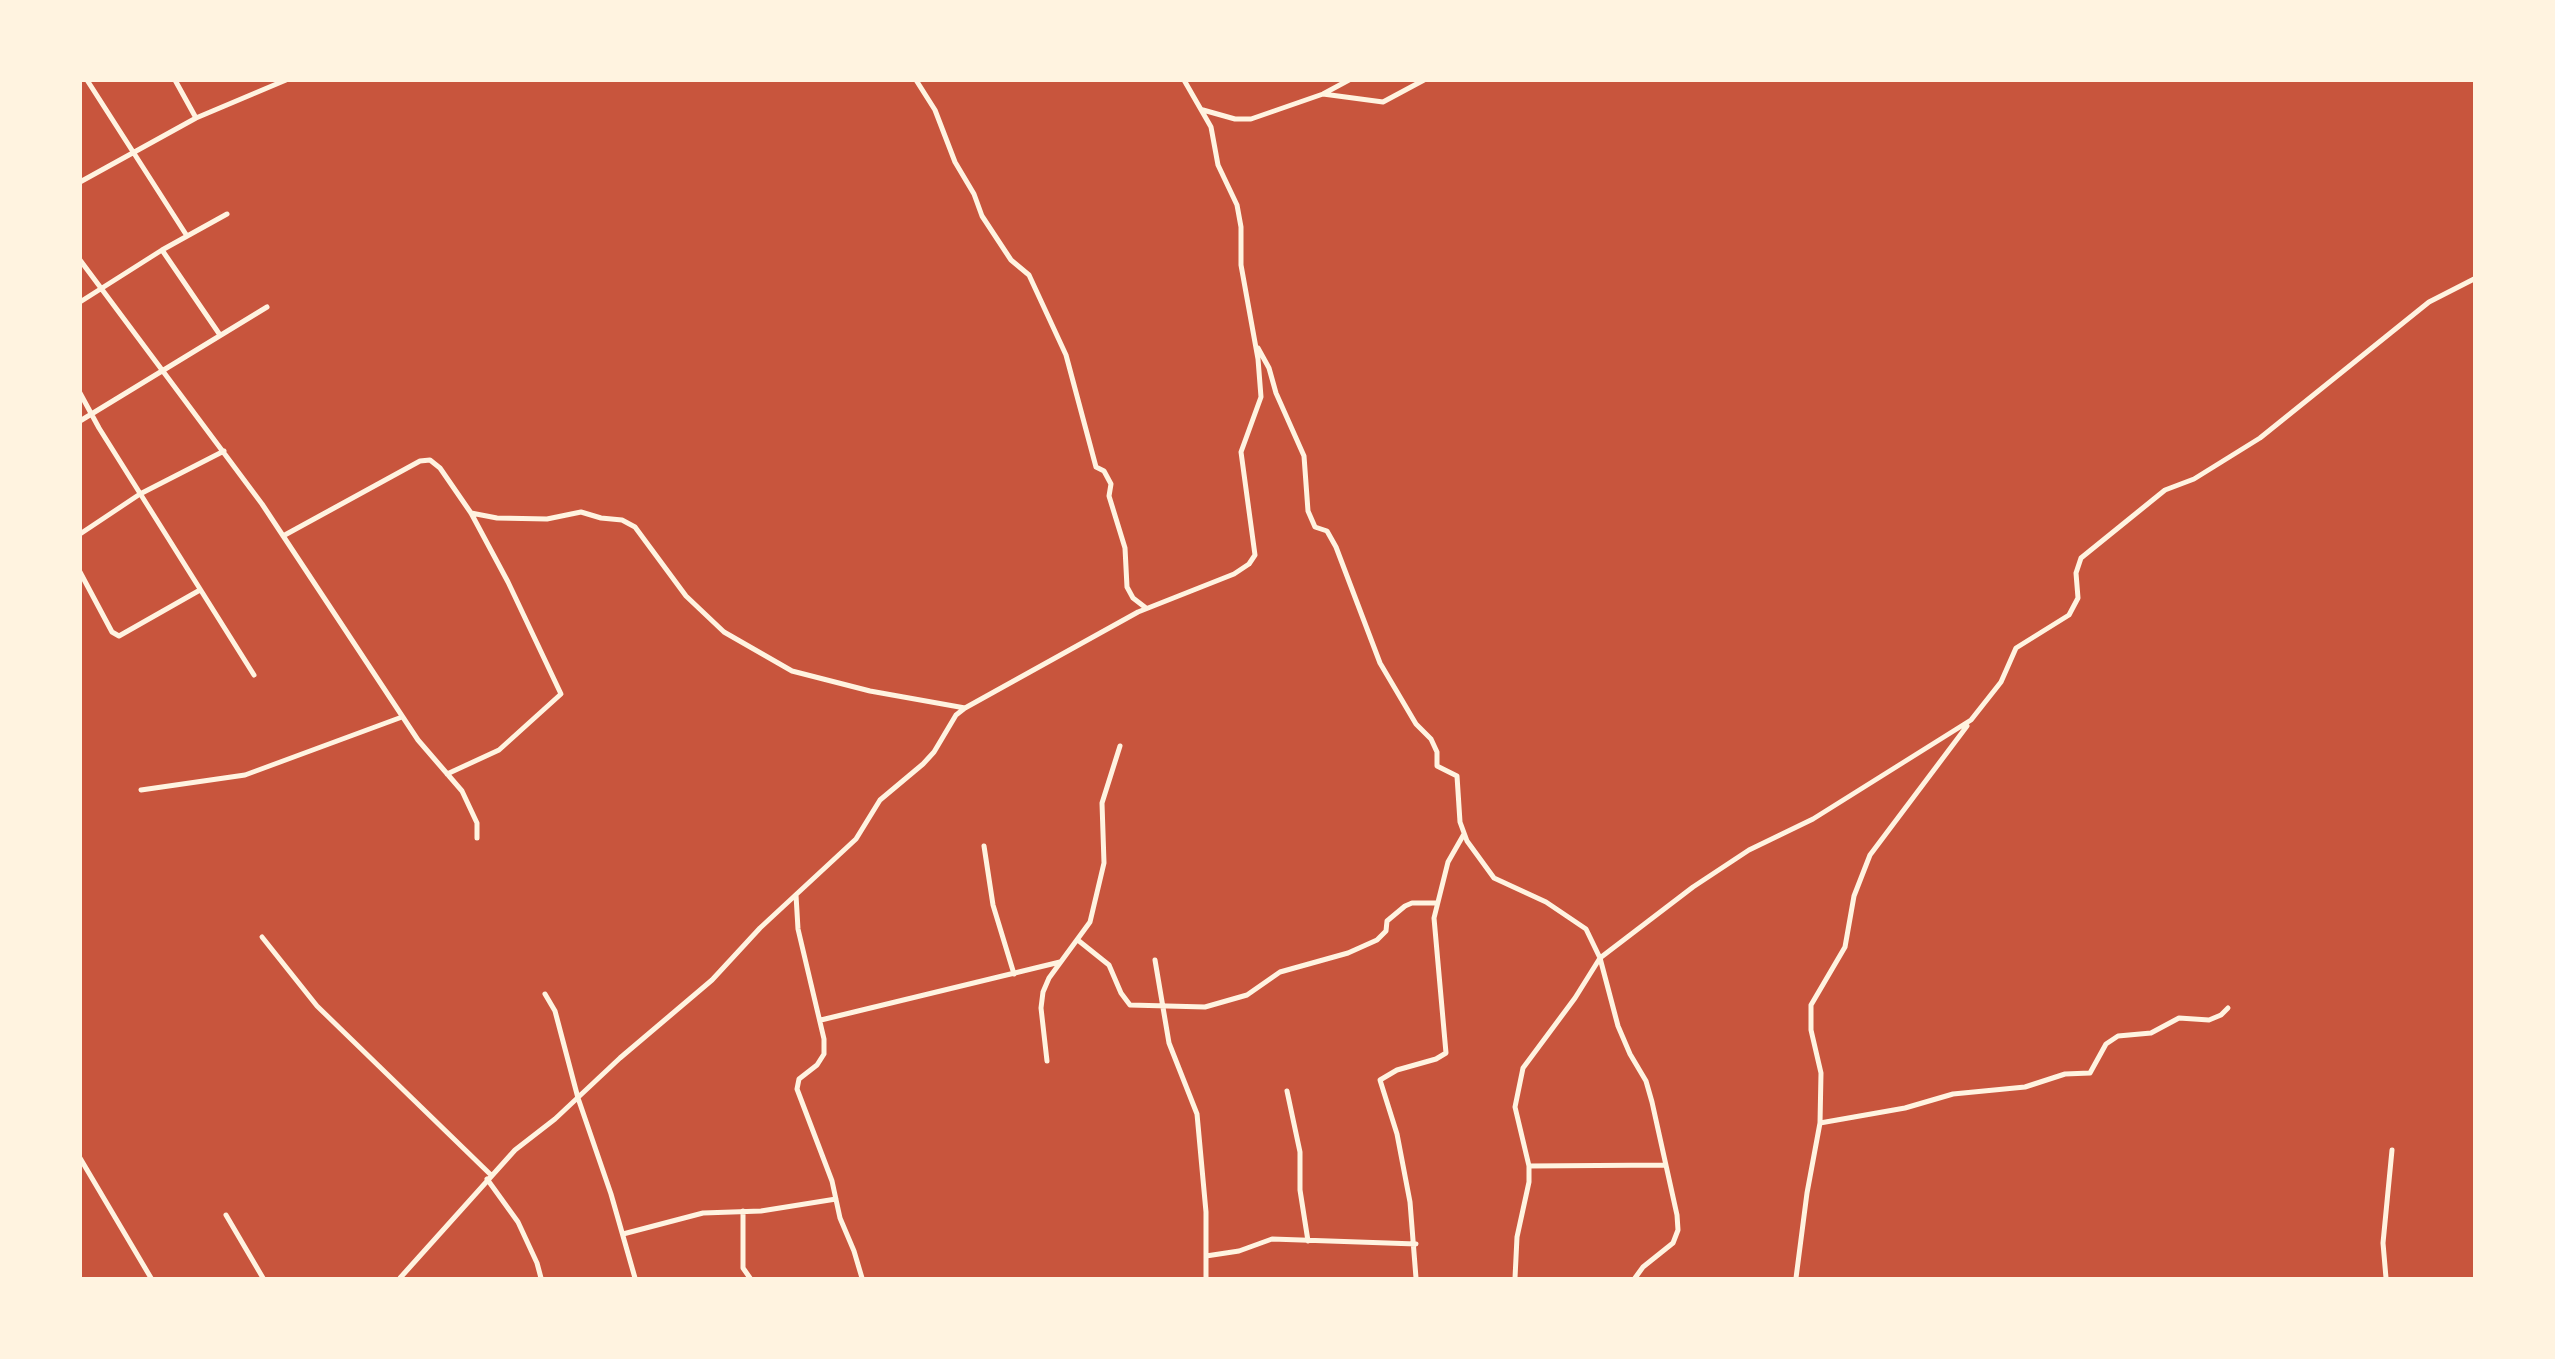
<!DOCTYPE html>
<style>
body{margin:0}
#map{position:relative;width:2555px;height:1359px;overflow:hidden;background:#c8553d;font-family:"Exo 2",sans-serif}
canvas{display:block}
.frame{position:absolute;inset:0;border:82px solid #fff3e0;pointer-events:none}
</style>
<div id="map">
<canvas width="2555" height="1359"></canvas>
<div class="frame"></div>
</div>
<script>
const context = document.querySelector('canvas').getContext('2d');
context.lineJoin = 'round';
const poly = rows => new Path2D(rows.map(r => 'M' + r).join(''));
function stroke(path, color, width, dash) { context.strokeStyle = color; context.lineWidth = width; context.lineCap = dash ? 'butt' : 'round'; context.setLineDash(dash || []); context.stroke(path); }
const minor = poly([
 [87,80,187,236],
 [175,80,196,118],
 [916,80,935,110,955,162,974,194,982,216,1011,260,1029,275,1066,355,1096,467,1104,471,1111,484,1109,496,1125,548,1127,587,1133,598,1146,608],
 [1323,94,1383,102,1424,80],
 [1203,110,1235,119,1251,119,1323,94,1349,80],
 [80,182,196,118,286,80],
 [162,250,220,335],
 [80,260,262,504,418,740,462,791,477,823,477,838],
 [80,302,162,250,227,214],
 [1258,348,1269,368,1276,393,1304,456,1308,511,1315,527,1327,531,1336,547,1380,663,1416,724,1431,739,1437,752,1437,766,1457,776,1460,822,1467,841,1494,878,1546,902,1586,929,1600,958,1618,1026,1630,1054,1646,1081,1652,1102,1677,1215,1678,1230,1673,1243,1643,1267,1635,1278],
 [80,393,99,428,254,675],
 [80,421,267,307],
 [471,513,497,518,547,519,581,512,601,518,622,520,635,527,686,596,724,632,792,671,870,691,965,708,1138,612,1234,574,1249,564,1255,555,1241,452,1261,397,1258,359,1241,265,1241,227,1237,205,1218,165,1211,127,1184,80],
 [80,534,140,494,224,451],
 [283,536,420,461,430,460,440,468,471,513,508,582,561,694,499,750,447,774],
 [80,572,112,632,119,636,200,590],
 [141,790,245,775,402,717],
 [984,846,993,905,1014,974],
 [796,895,798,929,824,1039,824,1054,817,1065,799,1079,797,1089,832,1181,840,1218,854,1251,862,1278],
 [262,937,317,1006,491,1175],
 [1079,941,1109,965,1121,993,1130,1005,1205,1007,1247,995,1280,972,1348,953,1377,940,1386,931,1387,921,1405,906,1412,903,1436,903],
 [1155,960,1169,1043,1197,1114,1206,1212,1206,1278],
 [545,994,555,1011,578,1098,611,1194,635,1278],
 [821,1020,1060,962],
 [1047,1061,1041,1008,1043,992,1049,978,1090,922,1104,863,1102,803,1120,746],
 [1287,1091,1300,1152,1300,1190,1308,1241],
 [1820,1123,1905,1108,1953,1094,2025,1087,2065,1074,2090,1073,2106,1044,2118,1036,2151,1033,2179,1018,2209,1020,2221,1015,2228,1008],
 [80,1158,151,1278],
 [1529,1166,1666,1165],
 [487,1179,518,1222,537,1263,541,1278],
 [743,1211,743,1268,750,1278],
 [226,1215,263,1278],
 [623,1234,703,1213,761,1211,836,1199],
 [1206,1256,1239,1251,1272,1239,1416,1244],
 [400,1278,515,1150,555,1119,620,1058,712,980,760,928,856,839,880,800,923,764,934,752,956,715,965,708],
 [1416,1278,1410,1202,1397,1134,1380,1080,1397,1070,1436,1059,1446,1053,1434,918,1448,862,1464,834],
 [1515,1278,1517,1237,1529,1182,1529,1166,1515,1107,1523,1068,1575,998,1600,958,1693,887,1749,850,1813,819,1971,720,2001,682,2016,648,2069,615,2078,598,2076,573,2081,558,2165,490,2194,479,2260,438,2429,302,2474,279],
 [1796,1278,1807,1193,1820,1123,1821,1073,1811,1030,1811,1005,1845,947,1854,896,1870,855,1967,726],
 [2386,1278,2383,1243,2392,1150]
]);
stroke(minor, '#fff3e0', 5);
</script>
